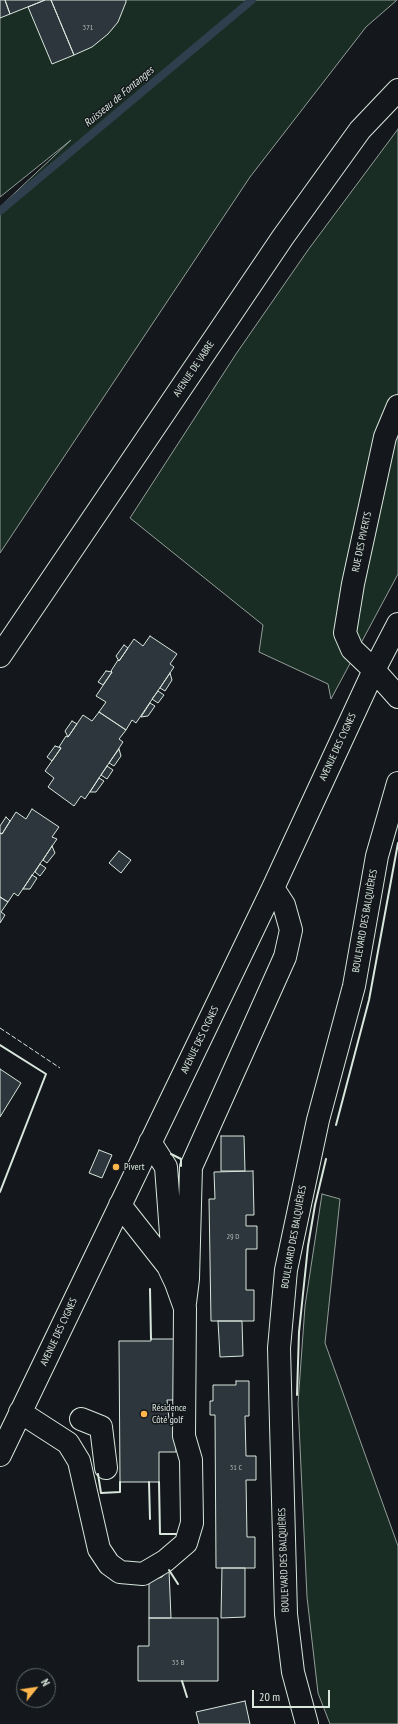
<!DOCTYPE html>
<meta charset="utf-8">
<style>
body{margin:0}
#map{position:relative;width:398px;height:1724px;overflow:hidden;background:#14181c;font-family:"PT Sans Narrow",sans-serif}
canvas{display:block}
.north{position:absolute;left:16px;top:1668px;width:40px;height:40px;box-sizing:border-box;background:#14181c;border:1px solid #626a69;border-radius:50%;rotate:60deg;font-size:11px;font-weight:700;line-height:16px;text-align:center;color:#d8e6dc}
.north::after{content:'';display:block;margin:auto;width:14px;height:18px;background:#ffb74d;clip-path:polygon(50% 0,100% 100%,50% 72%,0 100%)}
.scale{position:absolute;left:252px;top:1690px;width:78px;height:18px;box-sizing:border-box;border:2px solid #d8e6dc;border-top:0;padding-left:5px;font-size:12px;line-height:14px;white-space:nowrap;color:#d8e6dc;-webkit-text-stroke:3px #14181c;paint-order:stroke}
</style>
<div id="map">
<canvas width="398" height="1724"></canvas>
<div class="north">N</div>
<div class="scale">20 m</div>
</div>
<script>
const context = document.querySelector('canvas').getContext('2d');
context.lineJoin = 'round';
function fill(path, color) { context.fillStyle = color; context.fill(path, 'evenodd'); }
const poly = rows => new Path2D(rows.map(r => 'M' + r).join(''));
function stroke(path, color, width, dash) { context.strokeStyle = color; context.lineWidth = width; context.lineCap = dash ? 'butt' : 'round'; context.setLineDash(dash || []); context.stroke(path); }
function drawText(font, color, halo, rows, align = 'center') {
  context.font = font + ' "PT Sans Narrow",sans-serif'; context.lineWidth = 3; context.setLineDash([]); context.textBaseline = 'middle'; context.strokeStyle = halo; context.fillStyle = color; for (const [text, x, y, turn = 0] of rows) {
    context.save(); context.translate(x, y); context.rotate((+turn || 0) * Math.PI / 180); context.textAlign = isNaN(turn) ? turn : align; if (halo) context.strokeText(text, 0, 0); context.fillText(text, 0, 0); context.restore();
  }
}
const green = poly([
 [0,0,397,0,366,27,250,177,0,553,0,207,71,140,0,197,0,0],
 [398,129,398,574,331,699,328,684,259,652,263,625,130,518,236,354,308,250,398,129],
 [322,1194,340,1199,325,1343,398,1546,398,1724,330,1724,318,1693,307,1597,298,1403,305,1306,322,1194]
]);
const stream = poly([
 [0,211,252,0]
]);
const building = poly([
 [0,0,5,0,10,14,0,18,0,0],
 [5,0,45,0,10,14,5,0],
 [45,0,51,0,74,55,52,64,28,7,45,0],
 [51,0,126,0,126,2,118,22,108,34,92,47,74,55,51,0],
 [150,636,177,654,170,664,174,667,136,723,132,720,126,730,99,712,106,702,96,696,112,672,111,671,118,660,119,661,134,639,143,646,150,636],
 [124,645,128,648,119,661,116,656,124,645],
 [106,671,112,672,103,685,98,682,106,671],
 [170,673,172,680,165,691,160,688,170,673],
 [158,691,164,695,158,703,152,699,158,691],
 [150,703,155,706,148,716,141,717,150,703],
 [99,712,126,730,119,739,123,742,85,799,81,796,74,806,48,787,54,778,45,771,61,748,59,747,66,736,68,737,83,715,92,721,99,712],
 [72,721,77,724,68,737,65,731,72,721],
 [55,746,61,748,52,761,47,757,55,746],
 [119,749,121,756,114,766,109,763,119,749],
 [107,766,113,770,107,779,101,775,107,766],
 [99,778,104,781,96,792,90,792,99,778],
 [32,809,59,827,52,837,57,839,18,896,14,893,8,902,0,897,0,833,2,834,16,812,26,819,32,809],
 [6,817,10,821,2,834,0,833,0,826,6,817],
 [52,846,55,853,47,863,43,860,52,846],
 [119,851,131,860,121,873,109,863,119,851],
 [40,864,46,868,40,876,35,872,40,864],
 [32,875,37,878,30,889,23,889,32,875],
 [0,897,8,902,1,912,5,915,0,923,0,897],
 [0,1069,21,1083,0,1117,0,1069],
 [221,1136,244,1136,245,1171,221,1171,221,1136],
 [99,1150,112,1155,102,1178,89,1173,99,1150],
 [253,1171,254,1215,246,1215,246,1226,257,1226,257,1249,246,1249,246,1290,254,1290,254,1321,211,1321,209,1199,215,1199,214,1172,253,1171],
 [218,1321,242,1321,243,1356,220,1357,218,1321],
 [151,1339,177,1339,177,1400,167,1400,169,1419,176,1419,176,1452,159,1452,159,1482,120,1482,119,1341,151,1341,151,1339],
 [236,1381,249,1381,249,1416,245,1416,246,1456,256,1456,256,1480,246,1480,247,1537,255,1537,255,1568,216,1568,215,1415,210,1415,210,1401,213,1401,213,1385,236,1385,236,1381],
 [222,1568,245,1568,245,1617,221,1618,222,1568],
 [169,1570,171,1618,149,1618,149,1581,162,1577,169,1570],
 [149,1618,218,1618,218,1681,138,1681,138,1646,149,1646,149,1618],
 [245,1701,250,1724,199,1724,196,1712,245,1701]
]);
const minor = poly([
 [398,406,385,437,353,584,345,633,352,649,374,670,398,697],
 [150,1142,166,1167,172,1247,168,1266],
 [185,1303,188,1279,191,1167,285,957,291,930,284,905,273,888],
 [20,1412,68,1443,79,1461,99,1549,109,1564,120,1572,143,1574,165,1561,186,1543,192,1523,191,1460,184,1436,185,1308,176,1283,168,1266,120,1205],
 [81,1419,101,1427,106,1468],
 [0,1455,273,888,374,670,398,624],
 [307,1724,293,1672,286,1614,279,1348,286,1270,318,1120,354,986,377,856,398,783]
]);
const major = poly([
 [0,656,283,237,360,130,398,90]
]);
const fence = poly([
 [0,1028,60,1068]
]);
const wall = poly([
 [0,1045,46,1074,0,1192],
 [336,1125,369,1000,398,843],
 [171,1154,181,1159,181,1166],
 [150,1289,151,1339],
 [297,1395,299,1332,308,1246,315,1205,326,1159],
 [98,1474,101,1493,120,1492,120,1482],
 [149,1482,150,1519],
 [159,1482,160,1534,176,1534],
 [169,1570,178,1584],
 [182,1681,187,1697]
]);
const markers = [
 [116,1167,4,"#ffb74d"],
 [144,1414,4,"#ffb74d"]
];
const numberNames = [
 ["371",88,28],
 ["29 D",233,1237],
 ["31 C",236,1468],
 ["33 B",178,1663]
];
const streetNames = [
 ["AVENUE DE VABRE",194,369,-56],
 ["RUE DES PIVERTS",362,542,-78],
 ["AVENUE DES CYGNES",338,747,-65],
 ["BOULEVARD DES BALQUIÈRES",365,921,-80],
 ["AVENUE DES CYGNES",200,1040,-64],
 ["BOULEVARD DES BALQUIÈRES",294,1237,-80],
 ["AVENUE DES CYGNES",59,1332,-65],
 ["BOULEVARD DES BALQUIÈRES",284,1560,-92]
];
const poiNames = [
 ["Pivert",124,1167],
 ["Résidence",152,1408],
 ["Côté golf",152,1420]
];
const waterNames = [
 ["Ruisseau de Fontanges",119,97,-40]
];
fill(green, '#1a2d24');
stroke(green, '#939e99', 1);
stroke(stream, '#2f3f4d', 8);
fill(building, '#2c363c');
stroke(building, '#d8e6dc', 1);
stroke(minor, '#d8e6dc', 24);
stroke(major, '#d8e6dc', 24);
stroke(minor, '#14181c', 22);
stroke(major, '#14181c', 22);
stroke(fence, '#d8e6dc', 1, [5, 2]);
stroke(wall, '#d8e6dc', 2);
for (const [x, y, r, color] of markers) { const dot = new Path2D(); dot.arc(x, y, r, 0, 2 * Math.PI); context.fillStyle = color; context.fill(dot); stroke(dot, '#14181c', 1.5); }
drawText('8px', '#adbab4', null, numberNames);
drawText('10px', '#d8e6dc', '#14181c', streetNames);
drawText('10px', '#d8e6dc', '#14181c', poiNames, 'left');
drawText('italic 11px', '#d8e6dc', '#14181c', waterNames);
</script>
